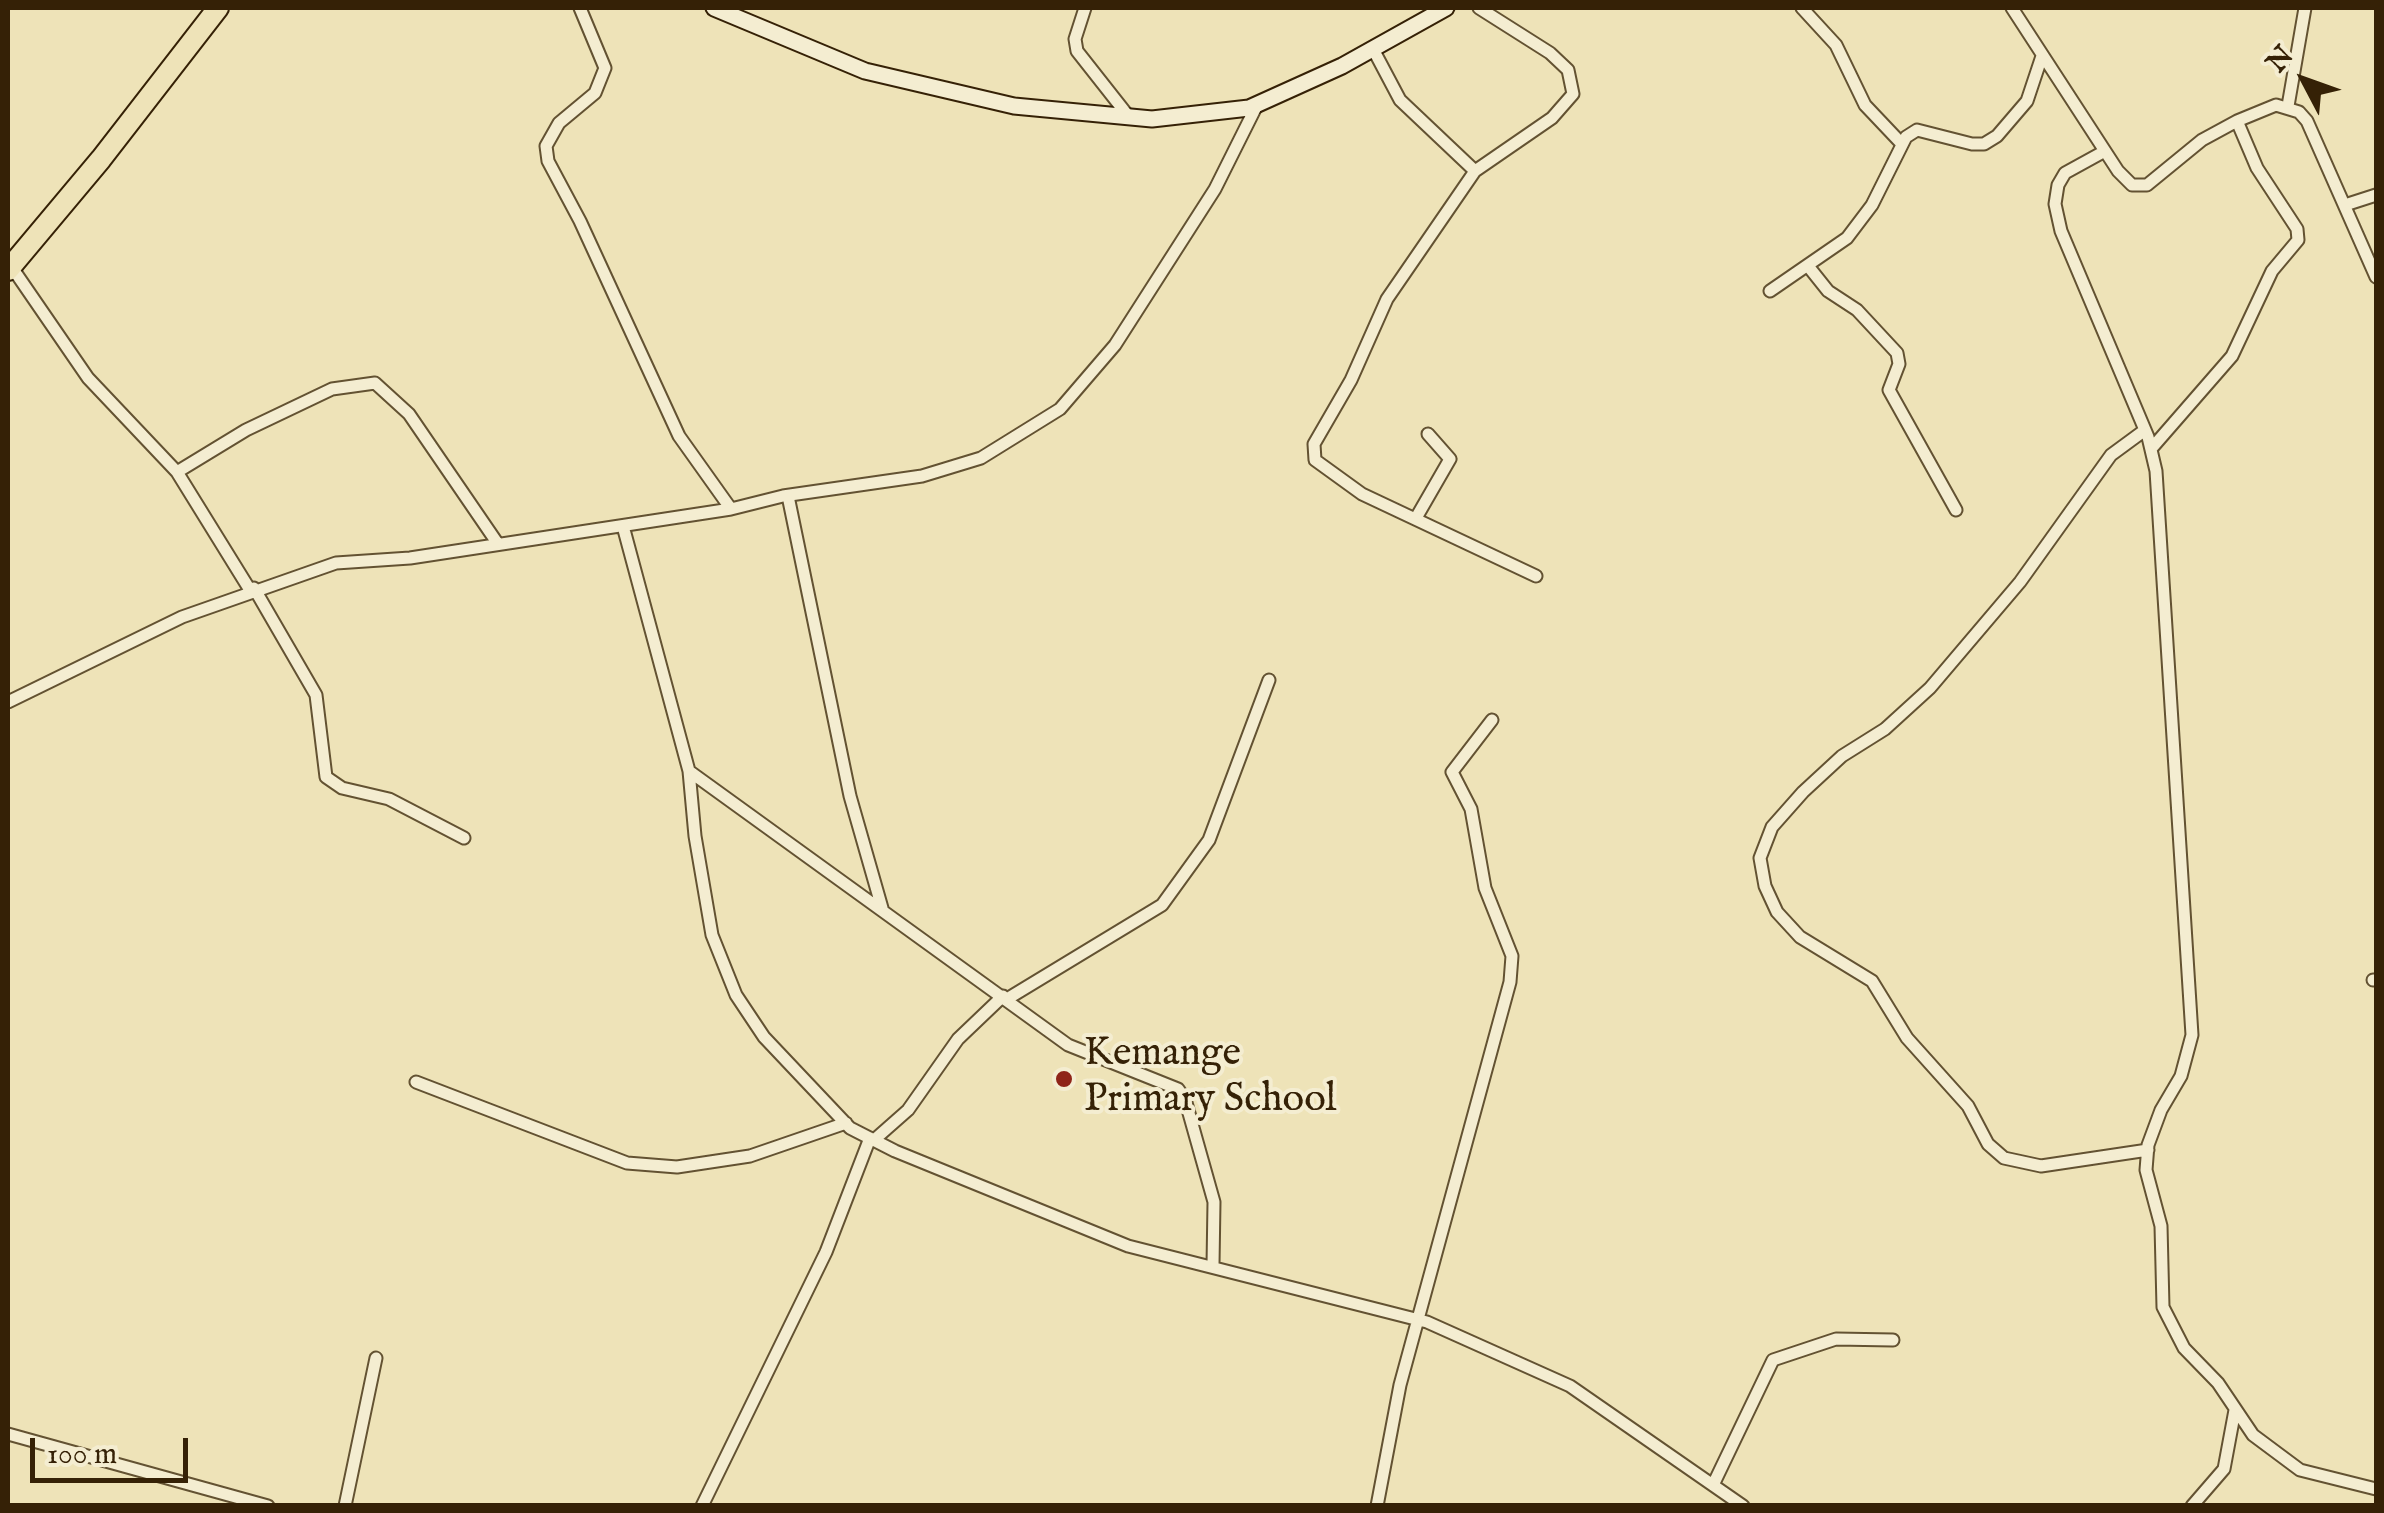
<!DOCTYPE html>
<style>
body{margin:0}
#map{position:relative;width:2384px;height:1513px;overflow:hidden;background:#eee3b8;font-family:"IM FELL English",serif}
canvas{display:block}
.frame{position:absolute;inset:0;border:10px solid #352106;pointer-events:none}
.north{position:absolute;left:2254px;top:30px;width:100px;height:100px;-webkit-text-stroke:8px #f4edd1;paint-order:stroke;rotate:311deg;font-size:28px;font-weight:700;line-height:40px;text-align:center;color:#352106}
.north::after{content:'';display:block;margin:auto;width:35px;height:45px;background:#352106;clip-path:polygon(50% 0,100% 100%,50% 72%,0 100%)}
.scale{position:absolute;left:30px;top:1438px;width:158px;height:45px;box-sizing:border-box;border:5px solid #352106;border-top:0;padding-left:12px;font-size:30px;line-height:35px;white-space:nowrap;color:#352106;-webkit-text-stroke:8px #f4edd1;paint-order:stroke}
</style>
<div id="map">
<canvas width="2384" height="1513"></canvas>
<div class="frame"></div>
<div class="north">N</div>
<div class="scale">100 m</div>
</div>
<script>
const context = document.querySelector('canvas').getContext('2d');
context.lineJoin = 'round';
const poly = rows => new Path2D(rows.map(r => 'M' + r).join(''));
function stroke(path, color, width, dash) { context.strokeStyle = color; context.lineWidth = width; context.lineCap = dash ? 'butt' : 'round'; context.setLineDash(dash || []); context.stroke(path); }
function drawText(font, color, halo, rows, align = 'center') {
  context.font = font + ' "IM FELL English",serif'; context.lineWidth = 8; context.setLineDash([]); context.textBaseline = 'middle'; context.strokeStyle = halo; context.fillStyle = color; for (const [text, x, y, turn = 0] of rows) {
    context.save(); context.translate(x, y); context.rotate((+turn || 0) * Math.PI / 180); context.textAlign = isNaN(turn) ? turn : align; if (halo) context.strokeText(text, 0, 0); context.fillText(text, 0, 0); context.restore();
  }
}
const street = poly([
 [580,8,605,68,595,93,559,123,546,146,548,161,580,221,679,436,731,509],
 [1085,8,1075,39,1077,51,1129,117],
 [1802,8,1836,45,1865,105,1901,143],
 [2012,8,2118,171,2132,185,2147,185,2202,140,2237,121,2276,105,2299,112,2307,121,2376,277],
 [1373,49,1400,100,1475,171,1387,299,1351,380,1314,444,1315,460,1362,494,1536,576],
 [2288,106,2305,8],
 [2105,151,2065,173,2058,185,2055,204,2061,231,2148,437,2156,471,2192,1035,2181,1076,2161,1110,2148,1145,2146,1170,2161,1226,2163,1307,2184,1348,2218,1383,2253,1435,2300,1470,2376,1489],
 [1475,171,1552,118,1573,94,1568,70,1550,53,1479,8],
 [2345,205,2376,195],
 [11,266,88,378,177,472,250,590],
 [1808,266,1828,291,1857,310,1897,353,1899,364,1889,390,1956,510],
 [1770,291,1847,238,1872,205,1906,137,1917,130,1972,144,1984,144,1997,136,2027,101,2042,56],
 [2145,430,2111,455,2020,582,1930,688,1885,729,1842,756,1803,792,1772,827,1760,858,1765,886,1777,912,1800,937,1872,981,1907,1038,1968,1106,1988,1144,2004,1158,2041,1166,2148,1150],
 [2151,449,2232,356,2272,271,2298,240,2297,229,2257,168,2237,121],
 [177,472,246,430,332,389,375,383,409,414,498,544],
 [788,496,850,796,882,908],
 [1416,518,1450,459,1428,434],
 [623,526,689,771,695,836,712,935,736,995,764,1037,850,1128,895,1151,1128,1246,1427,1322,1570,1386,1743,1506],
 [254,588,316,695,326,777,342,788,389,799,464,838],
 [8,702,182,617,336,563,410,558,731,509,783,496,922,476,981,458,1060,409,1115,345,1215,189,1257,105],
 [689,771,1068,1045,1178,1089,1185,1099,1214,1202,1213,1265],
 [2373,980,2376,980],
 [1007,999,1162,905,1209,840,1269,680],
 [416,1082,627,1163,677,1167,750,1156,846,1123],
 [874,1140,908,1110,958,1039,1003,996],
 [8,1434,268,1506],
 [1713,1485,1773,1360,1836,1339,1893,1340],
 [345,1506,376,1358],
 [702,1506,826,1252,870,1138],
 [1377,1506,1400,1385,1510,982,1512,956,1485,888,1471,809,1452,772,1492,720],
 [2192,1506,2224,1469,2235,1410]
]);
const secondary = poly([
 [714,8,865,71,1014,106,1152,119,1249,108,1342,66,1446,8]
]);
const highway = poly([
 [8,270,101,159,218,8]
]);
const markers = [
 [1064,1079,10,"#8f2418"]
];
const poiNames = [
 ["Kemange",1084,1056],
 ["Primary School",1084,1102]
];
stroke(street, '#635232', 15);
stroke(secondary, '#352106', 19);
stroke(highway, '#352106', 24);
stroke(street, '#f4edd1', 11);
stroke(secondary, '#f4edd1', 15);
stroke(highway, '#eee3b8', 20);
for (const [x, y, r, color] of markers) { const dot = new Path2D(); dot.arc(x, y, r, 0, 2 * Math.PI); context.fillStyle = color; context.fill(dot); stroke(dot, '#f4edd1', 4); }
drawText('40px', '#352106', '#f4edd1', poiNames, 'left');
</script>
